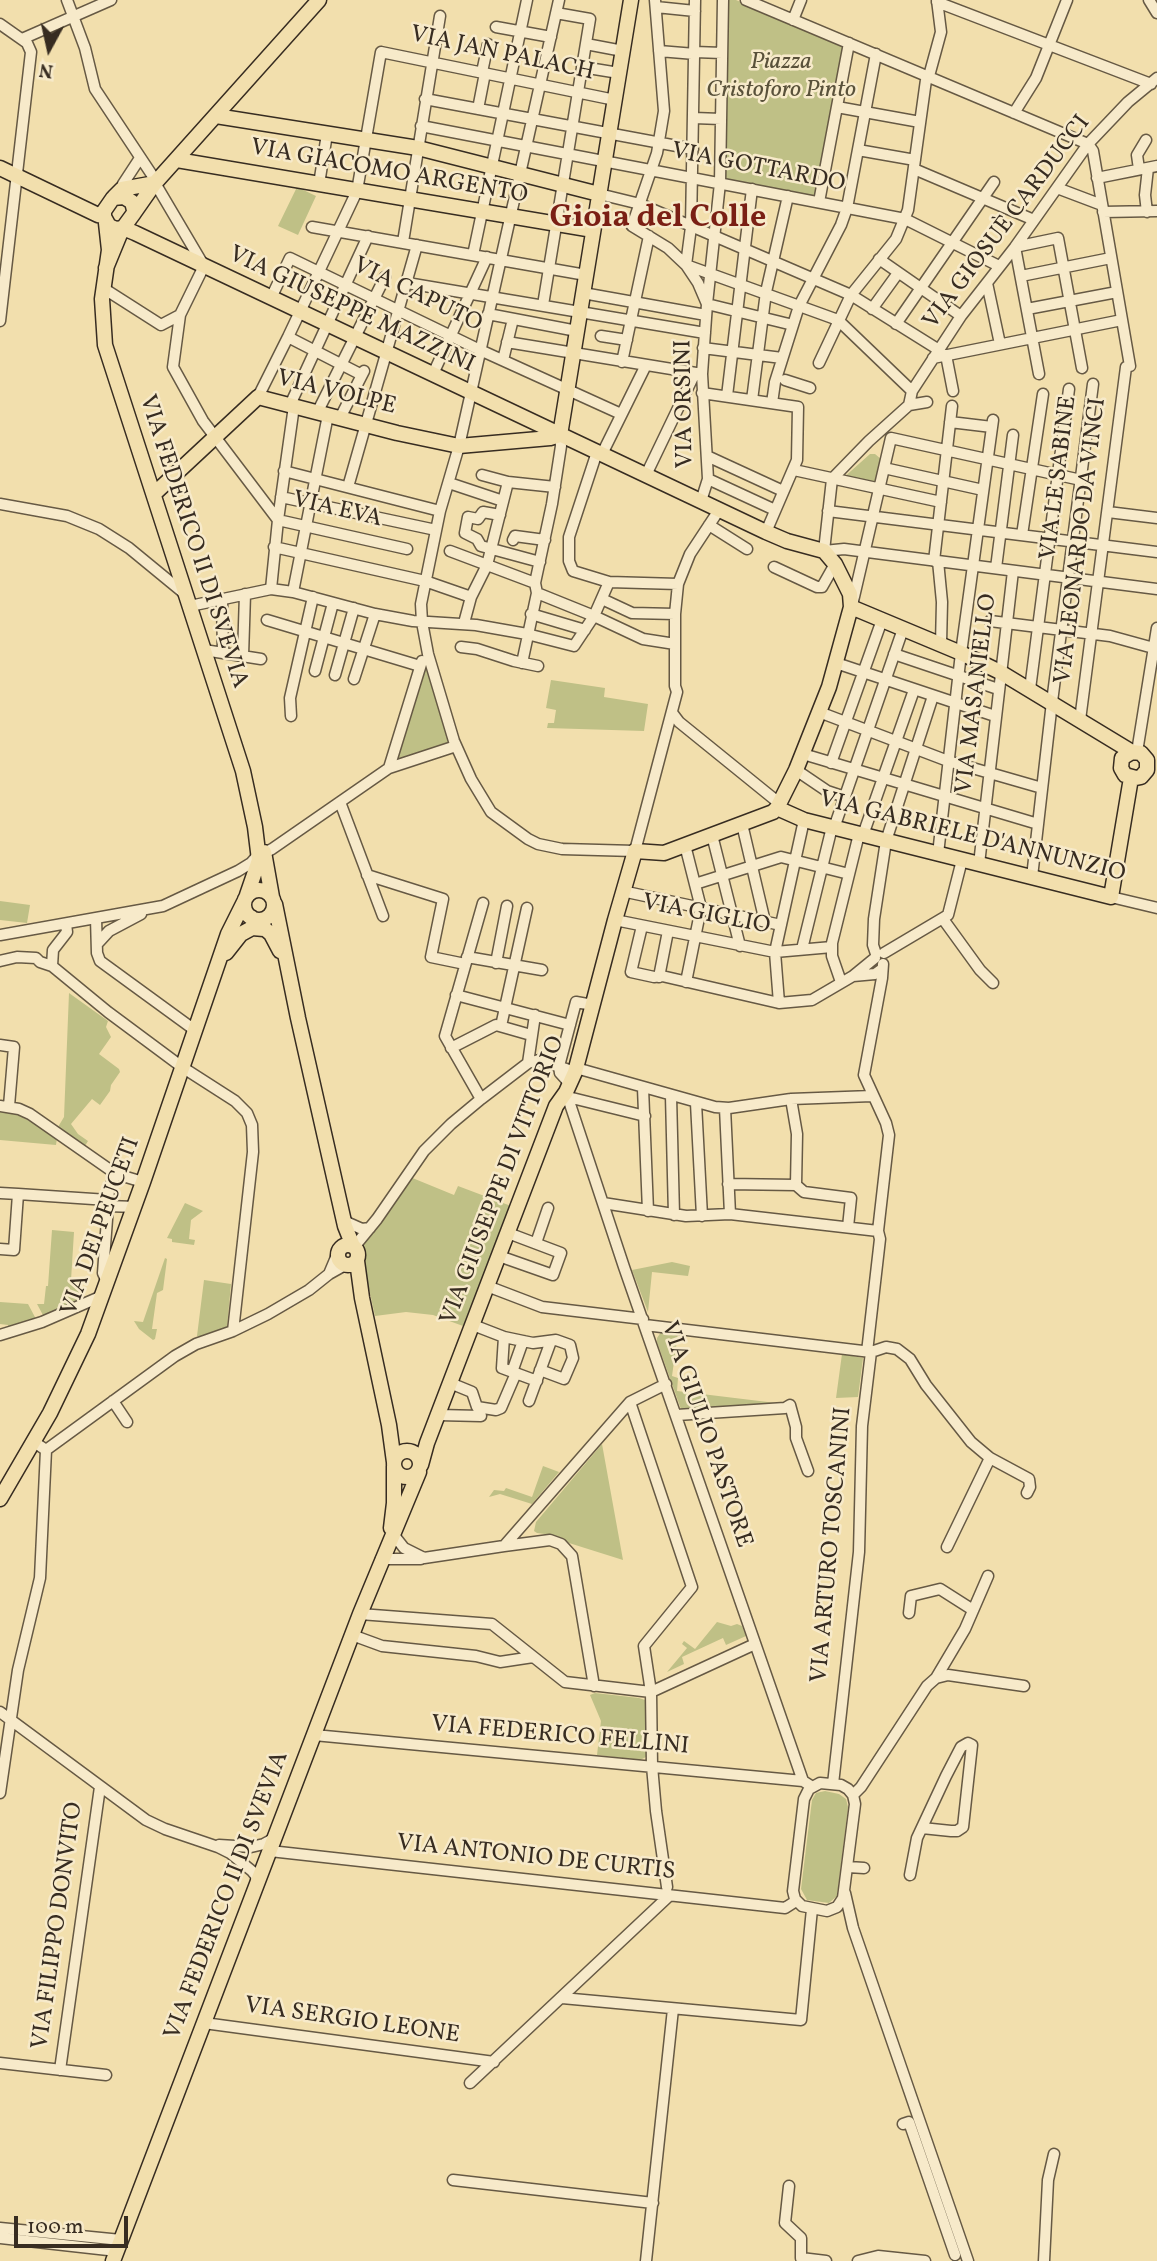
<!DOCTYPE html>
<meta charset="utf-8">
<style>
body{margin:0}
#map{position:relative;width:1157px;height:2261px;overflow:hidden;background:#f2dfad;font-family:Vollkorn,serif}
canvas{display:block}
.north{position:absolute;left:14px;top:14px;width:70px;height:70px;-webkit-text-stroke:5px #f7eaca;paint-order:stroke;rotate:188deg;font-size:19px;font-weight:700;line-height:28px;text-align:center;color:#372c21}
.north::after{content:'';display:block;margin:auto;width:24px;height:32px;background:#372c21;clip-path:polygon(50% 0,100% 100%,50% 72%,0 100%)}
.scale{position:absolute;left:14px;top:2216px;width:114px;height:32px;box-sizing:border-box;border:4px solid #372c21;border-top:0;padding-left:9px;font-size:21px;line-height:24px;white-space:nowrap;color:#372c21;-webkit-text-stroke:5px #f7eaca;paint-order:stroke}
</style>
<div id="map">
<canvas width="1157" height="2261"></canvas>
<div class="north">N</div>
<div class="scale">100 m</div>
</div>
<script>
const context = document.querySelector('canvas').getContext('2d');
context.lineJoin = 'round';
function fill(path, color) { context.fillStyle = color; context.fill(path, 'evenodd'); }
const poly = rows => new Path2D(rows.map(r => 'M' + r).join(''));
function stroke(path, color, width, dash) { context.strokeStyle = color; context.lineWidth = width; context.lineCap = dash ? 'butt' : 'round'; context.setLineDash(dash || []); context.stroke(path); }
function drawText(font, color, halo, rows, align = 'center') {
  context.font = font + ' Vollkorn,serif'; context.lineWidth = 5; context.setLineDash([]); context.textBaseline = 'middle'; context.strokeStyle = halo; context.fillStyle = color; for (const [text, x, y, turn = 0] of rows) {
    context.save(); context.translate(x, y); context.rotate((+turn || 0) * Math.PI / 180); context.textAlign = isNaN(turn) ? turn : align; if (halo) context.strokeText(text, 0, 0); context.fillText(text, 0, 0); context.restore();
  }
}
const green = poly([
 [726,0,736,0,844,45,814,199,724,182],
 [297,187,316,196,298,235,278,226],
 [870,454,875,454,881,459,877,487,842,479],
 [426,661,450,741,448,745,395,761],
 [551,680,605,688,604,697,648,704,644,731,547,728,548,723,554,723,556,710,546,708],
 [0,901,30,905,27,923,0,920],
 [69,993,108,1021,106,1027,111,1037,99,1054,119,1069,120,1072,111,1085,110,1091,100,1105,92,1099,71,1124,78,1134,88,1141,85,1146,58,1127,64,1117],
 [0,1112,15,1114,36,1124,57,1138,56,1145,0,1140],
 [410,1177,454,1195,458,1186,511,1206,463,1326,433,1315,406,1312,375,1316,360,1248,383,1220],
 [185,1203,203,1211,191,1220,189,1239,195,1240,194,1245,172,1242,172,1239,167,1238],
 [52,1230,74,1232,71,1280,81,1281,79,1299,44,1317,37,1304,44,1304,46,1286,48,1286],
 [165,1258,167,1259,163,1290,157,1293,152,1329,157,1329,155,1339,153,1340,139,1329,134,1321,143,1322],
 [672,1262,690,1266,688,1276,652,1272,648,1312,632,1270],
 [204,1280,231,1284,227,1327,203,1337,197,1336],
 [0,1302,28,1304,36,1319,8,1329,8,1325,0,1324],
 [661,1332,678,1333,672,1376,678,1378,677,1391,776,1403,682,1412,657,1342,657,1338],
 [842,1354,863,1358,858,1397,836,1398],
 [602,1444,623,1560,569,1543,552,1535,537,1533,534,1531,536,1522],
 [543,1466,559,1472,532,1504,500,1494,489,1497,494,1490,504,1491,506,1488,532,1497],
 [717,1622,731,1626,737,1624,742,1626,746,1636,726,1645,723,1638,682,1657,684,1664,667,1672,687,1648,682,1644,684,1641,695,1649],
 [595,1693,639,1698,645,1700,646,1757,640,1760,597,1755,601,1721,590,1695],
 [825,1791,839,1794,846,1799,848,1807,837,1896,829,1903,807,1900,801,1889,812,1800,816,1793]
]);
const minor = poly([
 [67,0,85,48,95,89,152,175,155,183,204,266,180,315,173,367,203,421,278,520,407,549],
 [559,0,459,446,440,511,421,604,422,622,428,654,454,741,471,779,491,812,528,839,538,844,562,849,635,851,677,692,675,686,675,614,678,584,690,554,719,510],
 [655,0,664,111,657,153,632,226,668,248,686,265,698,283,707,304,702,374,708,479,701,501],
 [695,0,691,227,686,265,838,320,912,391],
 [723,0,720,183,707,304,793,325],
 [746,0,1088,144,1093,151,1130,366,1126,367,1080,720],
 [1149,0,1157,13],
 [937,2,1151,84],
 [656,7,695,11],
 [793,20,801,0],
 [0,24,27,43,31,52,0,321],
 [496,27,551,37],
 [22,39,111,0],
 [586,44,623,51],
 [659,51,695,54],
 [695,52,722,53],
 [582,67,619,73],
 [482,72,488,44],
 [425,99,693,149],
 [837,107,920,122],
 [478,109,485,73],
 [1014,113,1036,78,1067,0],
 [694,118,721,119],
 [421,126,905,219,999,266],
 [858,150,915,160],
 [914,169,1034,220],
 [1139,169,1137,155,1146,140],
 [1097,178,1157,166],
 [319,184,327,134],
 [1057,188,1102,205],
 [122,189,123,184,140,158],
 [599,194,640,204,851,295,939,350],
 [819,202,849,43],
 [1103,212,1157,211],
 [1147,212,1145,195,1148,168],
 [312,227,586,275],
 [403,242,440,16],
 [473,255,527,0],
 [879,259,961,316],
 [1021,276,1111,258],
 [407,283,705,333],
 [987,283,1000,344],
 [103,288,161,325,180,315],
 [583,293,706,315],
 [271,298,290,258,480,350,621,414],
 [543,305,590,19,556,13],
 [872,309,898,273],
 [1027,309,1117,292],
 [488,314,577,331],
 [896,324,994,182],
 [601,336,627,340],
 [288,337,362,375],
 [507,342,702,374],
 [703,348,782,358],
 [946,355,953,391],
 [933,358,1122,320],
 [503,360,513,319],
 [622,362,649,236],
 [819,363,851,295,896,239,908,210,926,80,929,76,941,32,937,0],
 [433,374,487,257],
 [1039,374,1015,247,1058,238,1082,368],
 [785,380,810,388],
 [702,393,798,407,797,460,766,532],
 [727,396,752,189],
 [258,397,288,337,357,191,381,52,615,100],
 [752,400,766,292,788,196],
 [772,403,775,382,799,306,841,225,847,208,876,54],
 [290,405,368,236],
 [909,405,912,391,961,316,1015,247,1088,144,1128,102,1157,78],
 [317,413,385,277],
 [340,418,364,371],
 [950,422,992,427],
 [891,438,1081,480],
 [597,452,569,537,569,561,573,571,609,582,678,584],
 [602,454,646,365],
 [707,456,783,491],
 [884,468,983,490],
 [794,470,941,502],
 [284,471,440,511],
 [482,475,508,482,555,487],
 [646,475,695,373],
 [708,479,775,510],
 [832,479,824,551,844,549,1157,589],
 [832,479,869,441,909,405,927,402],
 [449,483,503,501],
 [348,487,417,245],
 [281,497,436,530],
 [0,504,67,516,99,529,129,548,185,594],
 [828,511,1157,552],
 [1108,512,1157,518],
 [500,515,483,512,478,519,468,517,465,533,477,539,481,546,540,562],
 [709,525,747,549],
 [1022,535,1043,394],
 [513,540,515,536,545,540],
 [274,547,425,581,471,597],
 [450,551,535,583],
 [934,561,952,406],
 [938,561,942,602,941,644],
 [774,567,817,587,822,587,835,564],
 [996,568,1013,435],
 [271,589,278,520,294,406],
 [293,592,328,415],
 [537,593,594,616,643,639,675,644],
 [222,599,223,653],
 [602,599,632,613,675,614],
 [853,601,891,438],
 [190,606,271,589,293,592,375,614,413,621,476,625,527,634,574,646,594,616,609,582],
 [531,614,585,630],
 [267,620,420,666],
 [990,621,1110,636,1157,649],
 [464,623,471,597,487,565,508,482],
 [461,647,477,649,514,661,538,666],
 [204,650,261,659],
 [894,654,998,689],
 [243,656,245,594],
 [522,663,537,593,535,583,552,504,561,446,560,435],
 [836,663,995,716],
 [315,671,333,603],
 [335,675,354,608],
 [354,679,375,614],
 [1030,689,1069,389],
 [819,712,948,761,1042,788],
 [673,714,679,722,779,803],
 [291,716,290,698,313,597],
 [1137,752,1157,628],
 [803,754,1038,824],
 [831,763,882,620],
 [389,768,422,661],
 [796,770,827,791,845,797],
 [340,802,383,916],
 [742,824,765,922],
 [834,828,903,629],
 [712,835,740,946],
 [863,835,914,690],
 [685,845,701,908,686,982],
 [264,853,272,849,389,768,456,746],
 [938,854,961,653,993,420],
 [979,864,1013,571],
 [367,875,443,899,431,957,465,964],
 [1032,877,1052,702,1093,384],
 [695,884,781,857,849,874],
 [622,891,781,925],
 [1111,897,1157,908],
 [96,918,97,953,100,961,196,1031],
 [943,919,980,970,993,983],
 [615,920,775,952,832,947],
 [642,926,631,972,654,977,662,976,779,1003,812,1000,853,976],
 [0,935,163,906,238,871,251,863,258,855],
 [97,944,109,931,141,914],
 [802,949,832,827],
 [884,953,948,915,962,860],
 [876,954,873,945,874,919,886,841,933,696],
 [467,957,542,970],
 [875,958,853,976,875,974,882,969],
 [0,961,17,957,36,958,40,962,52,966,108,1012,182,1067,235,1101,247,1113,252,1125,253,1152,233,1331],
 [496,963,507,906],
 [52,966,53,950,67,932,66,924],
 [659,977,668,931],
 [841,982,832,956,832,943,859,834],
 [456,995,570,1025],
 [779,1003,775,952,804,820],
 [501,1026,527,908],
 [0,1045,14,1047,9,1106],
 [451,1048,496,1025,531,1035],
 [528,1063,535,1015],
 [576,1068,715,1107,729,1108,791,1099,872,1096],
 [570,1084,560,1073,559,1066,576,1002,593,1005],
 [643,1088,648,1211],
 [566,1092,624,1267,803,1781,811,1786],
 [671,1096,674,1215],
 [568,1097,645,1116],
 [481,1099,445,1036,483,903],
 [791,1099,797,1134,796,1185],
 [696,1103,702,1216],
 [0,1106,19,1109,30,1114,116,1174,143,1182],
 [725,1108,730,1214],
 [728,1184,796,1185,804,1192,851,1198,848,1227],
 [0,1193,18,1194,14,1250,0,1249],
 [18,1194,108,1200],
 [603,1203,686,1216,730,1214,878,1231],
 [108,1206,135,1207],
 [344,1221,362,1229,370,1228],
 [536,1243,548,1208],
 [354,1247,377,1219,424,1151,451,1124,481,1099,528,1063,539,1060,575,1072],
 [499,1256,553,1275,561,1253,508,1233],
 [329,1274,345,1265],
 [107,1282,103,1273,108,1206,109,1189,116,1174],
 [487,1286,542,1307,643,1319],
 [473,1325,504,1337,523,1341,533,1343,556,1340,570,1345,573,1358,564,1379,540,1370],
 [645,1325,871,1352,886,1347,897,1349,910,1359,926,1385,971,1442,990,1458,1029,1479,1030,1487,1027,1493],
 [0,1335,42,1322,102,1296],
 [504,1337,502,1368,537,1381],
 [867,1352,880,1239,878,1231,889,1135,886,1123,864,1075,882,978,883,964],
 [512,1372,523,1341],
 [450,1383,472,1392,477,1407,496,1410,501,1408,516,1373],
 [113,1401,127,1422],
 [529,1401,551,1341],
 [630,1402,692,1587,644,1646,651,1692,652,1766,656,1811,667,1887],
 [438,1415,481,1416],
 [677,1415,785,1408,790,1405,796,1427,796,1438,808,1471],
 [34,1442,46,1450,175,1356,196,1344,233,1331,268,1314,309,1290,329,1274,337,1255],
 [393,1534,404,1548,424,1558,504,1546,630,1402,666,1384],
 [504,1546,550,1540,561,1544,572,1556,594,1686],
 [947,1547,990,1458],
 [381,1559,421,1559],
 [909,1613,911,1596,940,1589,973,1610],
 [360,1614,492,1624,565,1682,651,1692,755,1644],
 [352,1635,382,1646,476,1656,500,1662,533,1657],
 [936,1678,965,1629,988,1576],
 [0,1712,146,1820,165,1829,218,1847,230,1853,252,1871,256,1876,257,1885],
 [314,1735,803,1781],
 [820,1783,841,1785,848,1789,853,1795,855,1804,843,1898,837,1907,827,1911,802,1906,795,1899,793,1891,804,1799,809,1789,820,1783],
 [833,1784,859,1552,862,1426,871,1352],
 [0,1793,18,1670,40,1578,46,1450],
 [853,1795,861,1787,927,1686,936,1678,948,1675,1024,1686],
 [219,1845,251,1847,264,1844,275,1838],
 [270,1851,785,1908,796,1901],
 [848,1867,864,1868],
 [910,1875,917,1838,946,1776,961,1747,968,1743,972,1745,963,1827,957,1831,951,1831,922,1828],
 [845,1893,853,1928,968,2261],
 [562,1998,801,2020,812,1909],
 [204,2023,494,2062],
 [0,2063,106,2075],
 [60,2070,100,1787],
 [470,2083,670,1895],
 [903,2124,909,2122,955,2255],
 [453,2180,653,2203],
 [789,2186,785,2223,801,2238,801,2258,826,2261],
 [0,2228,121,2240],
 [0,2238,117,2251],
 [646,2261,673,2009],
 [858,2261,878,2256,925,2261],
 [1044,2261,1048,2180,1054,2154]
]);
const major = poly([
 [216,116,418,148,599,194],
 [177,160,593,230],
 [0,168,98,215,104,216],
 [114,197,122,189,155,183],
 [134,213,155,183,319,0],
 [106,223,109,250,102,299,105,345,243,771,255,827,259,860,247,895],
 [106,268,120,234,123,228,134,213,134,210,132,202,124,197,113,198,104,211,104,217,109,226,116,229,123,228,135,233,766,532,787,541,824,551,835,564,850,594,851,607,829,687,796,770,777,808,773,812,664,853,635,851,615,920,575,1072,566,1092,556,1106,427,1443,421,1465],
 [560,435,631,0],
 [154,494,258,397,397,433,459,446,550,438,560,435],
 [851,607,961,653,1000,672,1132,752,1141,753,1147,760,1147,770,1141,777,1136,778,1125,775,1121,768,1122,758,1132,752],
 [777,808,804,820,1111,897,1131,778],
 [264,852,272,897],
 '244 905a15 15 0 1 1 30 0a15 15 0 1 1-30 0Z',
 [275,904,298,1018,345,1226,353,1246],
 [251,917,271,934,280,951],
 [226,953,241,934,252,928,264,929],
 '338 1255a10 10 0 1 1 20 0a10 10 0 1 1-20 0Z',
 [357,1261,362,1298,389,1425,394,1462],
 '394 1464a13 13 0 1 1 26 0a13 13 0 1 1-26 0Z',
 [0,1499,50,1413,88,1334,143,1182,228,934,244,902],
 [391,1528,394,1503,394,1466],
 [113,2261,360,1614,419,1472]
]);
const streetNames = [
 ["VIA JAN PALACH",502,55,12],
 ["VIA GOTTARDO",758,169,11],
 ["VIA GIACOMO ARGENTO",389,173,10],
 ["VIA GIOSUÈ CARDUCCI",1008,223,-53],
 ["VIA CAPUTO",417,296,26],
 ["VIA GIUSEPPE MAZZINI",351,311,25],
 ["VIA VOLPE",336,394,14],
 ["VIA ORSINI",686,404,-91],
 ["VIA LE SABINE",1060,478,-83],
 ["VIA EVA",337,511,13],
 ["VIA LEONARDO DA VINCI",1082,541,-83],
 ["VIA FEDERICO II DI SVEVIA",192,542,72],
 ["VIA MASANIELLO",978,694,-83],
 ["VIA GABRIELE D'ANNUNZIO",972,838,14],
 ["VIA GIGLIO",706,916,11],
 ["VIA GIUSEPPE DI VITTORIO",504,1181,-69],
 ["VIA DEI PEUCETI",102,1227,-70],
 ["VIA GIULIO PASTORE",705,1435,71],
 ["VIA ARTURO TOSCANINI",833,1545,-85],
 ["VIA FEDERICO FELLINI",560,1737,5],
 ["VIA ANTONIO DE CURTIS",536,1859,6],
 ["VIA FEDERICO II DI SVEVIA",228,1896,-69],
 ["VIA FILIPPO DONVITO",59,1926,-82],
 ["VIA SERGIO LEONE",352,2022,8]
];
const parkNames = [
 ["Piazza",781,64],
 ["Cristoforo Pinto",781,92]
];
const districtNames = [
 ["Gioia del Colle",658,220]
];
fill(green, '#bfc086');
stroke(minor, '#665944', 13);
stroke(major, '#372c21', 17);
stroke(minor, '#f7eaca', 10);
stroke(major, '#f2dfad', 14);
drawText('24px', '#372c21', '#f7eaca', streetNames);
drawText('italic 24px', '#59513a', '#f7eaca', parkNames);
drawText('bold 32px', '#7a1f14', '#f7eaca', districtNames);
</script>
